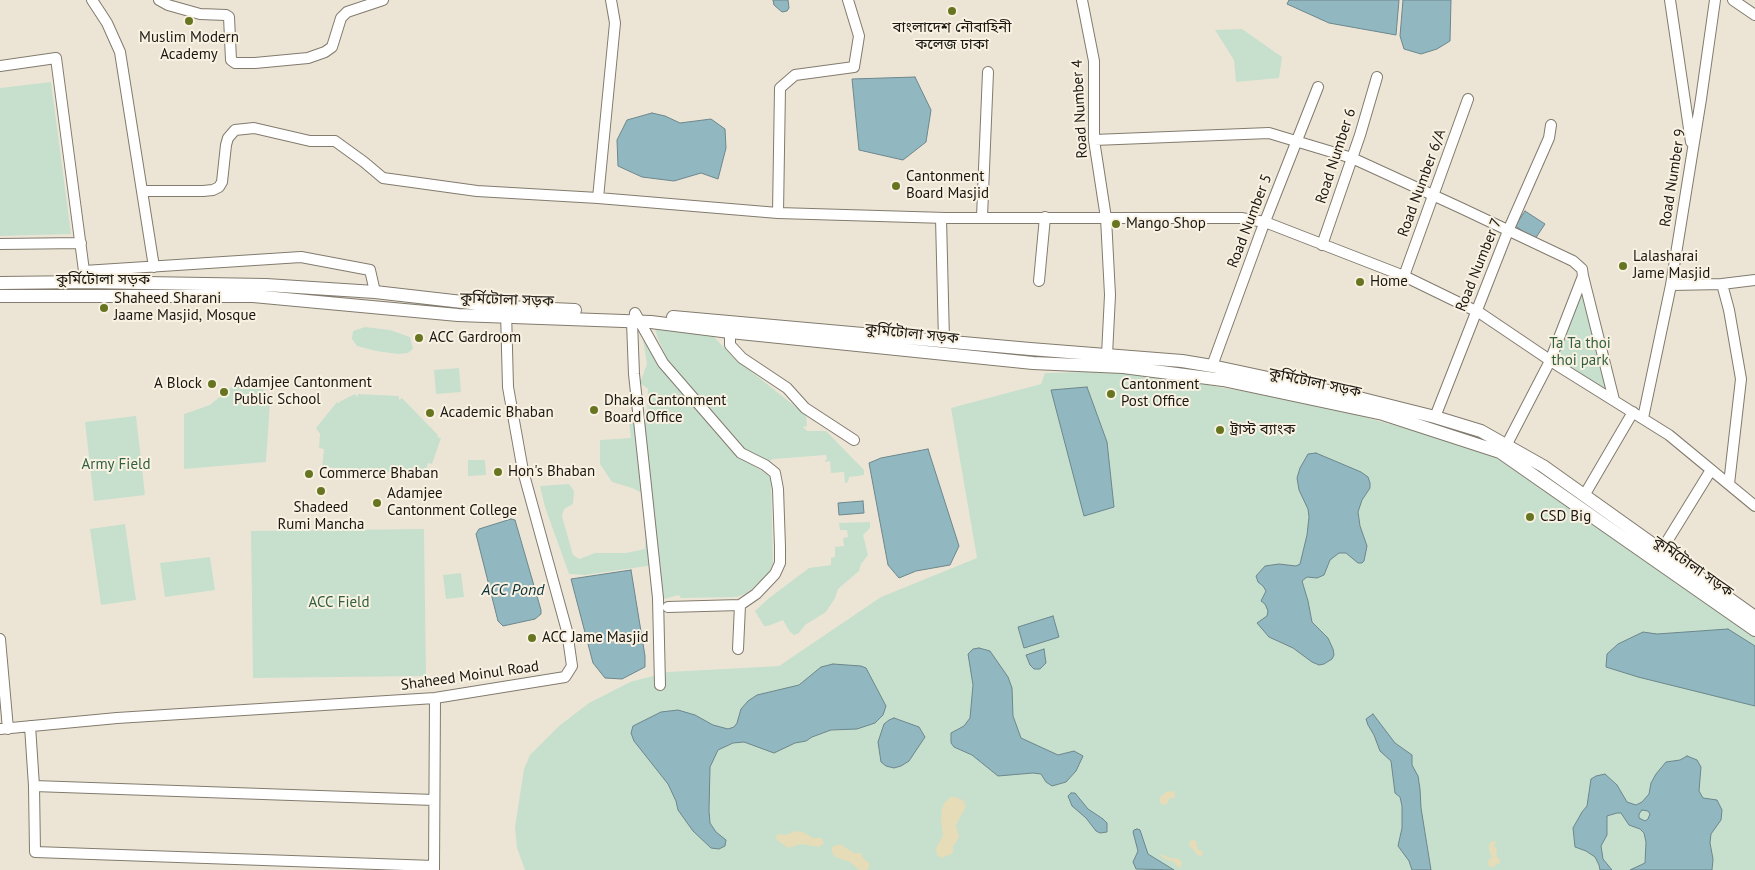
<!DOCTYPE html>
<meta charset="utf-8">
<style>
body{margin:0}
canvas{display:block;background:#ece5d6}
</style>
<canvas width="1755" height="870"></canvas>
<script>
const context = document.querySelector('canvas').getContext('2d');
context.lineJoin = 'round';
function fill(path, color) { context.fillStyle = color; context.fill(path, 'evenodd'); }
const poly = rows => new Path2D(rows.map(r => 'M' + r).join(''));
function stroke(path, color, width, dash) { context.strokeStyle = color; context.lineWidth = width; context.lineCap = dash ? 'butt' : 'round'; context.setLineDash(dash || []); context.stroke(path); }
function drawText(font, color, halo, rows, align = 'center') {
  context.font = font + ' "PT Sans","Noto Sans Bengali",sans-serif'; context.lineWidth = 4; context.setLineDash([]); context.textBaseline = 'middle'; context.strokeStyle = halo; context.fillStyle = color; for (const [text, x, y, turn = 0] of rows) {
    context.save(); context.translate(x, y); context.rotate((+turn || 0) * Math.PI / 180); context.textAlign = isNaN(turn) ? turn : align; if (halo) context.strokeText(text, 0, 0); context.fillText(text, 0, 0); context.restore();
  }
}
const green = poly([
 [1242,29,1282,57,1279,78,1236,82,1234,60,1215,30],
 [51,82,71,234,0,236,0,88],
 [1583,283,1611,395,1554,360],
 [654,325,712,335,734,358,806,415,807,426,803,427,807,431,826,431,864,470,864,475,849,477,848,482,845,483,844,472,831,473,830,461,825,462,825,460,827,459,826,455,774,459,765,462,749,453,739,444,727,446,730,446,747,462,764,472,771,478,773,563,768,575,747,593,737,597,681,598,679,595,664,599,660,594,661,564,585,575,569,574,545,507,540,486,569,484,574,491,573,504,564,509,562,516,573,555,579,559,595,553,626,553,645,549,647,515,644,494,632,488,612,482,600,464,600,440,631,438,629,422,647,412,648,389,640,383,647,364,642,334,667,376,670,375,673,371,658,339],
 [365,327,390,330,410,337,413,349,408,353,398,354,376,351,357,346,352,339,353,331],
 [459,368,461,392,436,394,434,370],
 [1129,371,1325,406,1486,451,1755,633,1755,870,525,870,517,848,515,827,524,769,530,755,559,726,589,703,630,682,668,672,779,666,881,597,977,558,951,408,1041,384,1045,373],
 [236,383,260,384,270,402,266,462,184,469,184,414,210,405],
 [355,394,357,397,358,394,399,396,399,400,402,398,438,435,437,437,441,438,432,464,428,463,424,475,322,467,324,449,319,448,320,434,316,428,337,402,340,404,339,402],
 [136,416,145,495,94,501,85,422],
 [468,460,485,460,486,475,468,476],
 [870,522,870,528,863,535,868,555,861,564,859,571,838,589,835,598,826,612,805,625,799,633,794,635,790,632,783,620,768,626,764,626,755,611,769,598,809,568,831,565,831,558,835,557,835,547,844,546,843,538,848,537,847,530,840,530,839,523],
 [125,524,136,600,101,605,90,529],
 [424,529,426,676,253,678,251,531],
 [210,557,215,590,165,597,160,563],
 [461,573,464,597,446,599,443,575]
]);
const sand = poly([
 [1173,791,1175,793,1175,798,1170,798,1166,805,1161,804,1159,800,1161,796,1166,792],
 [951,797,955,797,963,800,966,806,956,825,959,837,953,847,953,853,942,858,937,855,936,850,937,846,943,836,941,821,942,808,945,802],
 [795,831,803,832,813,838,822,838,824,843,819,847,801,844,788,848,777,840,776,836,778,834,786,835],
 [1191,840,1196,841,1198,850,1203,851,1202,856,1197,855,1194,850,1190,847,1189,843],
 [1492,841,1496,842,1494,846,1497,849,1496,855,1500,860,1500,863,1496,864,1493,868,1488,865,1489,859,1492,858,1489,849,1489,845],
 [840,844,854,853,861,853,863,858,870,864,868,870,859,870,850,862,835,857,832,852,832,847],
 [1161,854,1170,858,1179,859,1182,863,1181,867,1179,868,1174,862,1165,859,1161,856]
]);
const water = poly([
 [773,0,788,0,789,8,787,11,782,12,774,5,773,0],
 [1289,0,1399,0,1396,35,1329,23,1287,4,1289,0],
 [1403,0,1451,0,1450,41,1437,49,1421,54,1404,49,1400,36,1403,0],
 [915,77,931,110,926,142,903,160,859,150,852,79,915,77],
 [652,113,665,116,680,123,711,119,725,129,726,148,718,179,701,173,674,181,642,177,618,166,617,140,627,120,652,113],
 [1525,211,1545,224,1535,239,1515,226,1525,211],
 [1087,387,1107,442,1114,507,1084,516,1051,390,1087,387],
 [928,449,959,546,950,565,916,571,899,578,888,565,869,463,881,458,928,449],
 [1316,453,1361,472,1368,477,1370,483,1370,488,1362,500,1358,512,1360,526,1367,546,1364,561,1362,563,1358,563,1346,553,1339,553,1330,560,1324,575,1317,578,1307,577,1302,581,1308,601,1312,622,1328,638,1333,649,1334,655,1332,659,1324,664,1319,665,1312,662,1293,648,1269,637,1257,623,1267,616,1268,611,1265,604,1261,601,1266,591,1263,586,1258,582,1256,576,1265,566,1279,564,1296,566,1300,564,1307,535,1309,517,1308,509,1299,490,1297,478,1300,468,1308,454,1316,453],
 [863,501,864,513,839,515,838,503,863,501],
 [511,519,515,520,541,610,541,614,535,619,503,626,498,621,476,534,479,529,511,519],
 [631,570,645,656,645,667,622,679,605,678,593,663,571,579,631,570],
 [1053,616,1059,637,1024,648,1018,627,1053,616],
 [1728,629,1755,646,1755,706,1638,677,1606,667,1607,654,1618,644,1643,632,1657,634,1728,629],
 [979,648,990,651,1008,677,1012,688,1013,716,1021,738,1058,755,1074,751,1083,756,1076,771,1066,782,1052,786,1046,782,1041,774,1033,773,998,776,972,755,954,747,951,743,951,733,964,726,970,718,973,685,968,654,973,649,979,648],
 [1044,649,1046,663,1040,669,1034,669,1030,665,1026,655,1044,649],
 [833,664,861,666,866,668,886,706,883,715,875,723,857,729,831,730,812,737,806,741,795,743,774,753,744,742,733,743,718,750,710,767,709,811,710,823,716,832,726,840,725,846,719,849,711,848,693,831,678,810,676,801,668,784,634,741,631,733,633,726,661,712,678,710,695,715,713,725,728,729,734,727,737,723,741,709,748,701,757,695,799,685,821,667,833,664],
 [1373,714,1395,743,1412,755,1412,765,1418,776,1420,789,1421,808,1431,870,1412,870,1409,861,1398,846,1402,828,1402,806,1400,797,1395,793,1391,761,1380,751,1374,735,1368,725,1366,719,1373,714],
 [894,718,919,727,925,737,909,761,901,766,894,768,886,766,881,762,878,742,884,724,889,720,894,718],
 [1687,756,1697,760,1701,767,1699,791,1703,798,1717,800,1722,810,1721,820,1711,834,1710,843,1713,859,1712,870,1630,870,1645,863,1646,842,1644,833,1640,829,1629,825,1621,813,1617,813,1607,816,1607,835,1601,846,1603,859,1612,870,1600,870,1599,865,1595,857,1586,851,1575,847,1573,828,1582,812,1587,806,1591,779,1596,776,1605,774,1617,785,1627,802,1636,805,1642,802,1649,794,1651,783,1656,774,1666,762,1680,760,1687,756],
 [1642,810,1648,811,1650,814,1648,819,1645,821,1639,818,1639,814,1642,810],
 [1071,793,1075,793,1088,809,1103,819,1107,823,1107,832,1100,833,1096,831,1086,818,1072,806,1068,796,1071,793],
 [1137,829,1140,830,1148,854,1174,870,1136,869,1133,862,1138,851,1133,832,1134,830,1137,829]
]);
const minor = poly([
 [92,0,107,23,120,52,154,267],
 [159,0,168,5,200,14,226,15,229,17,231,60,235,63,255,63,308,58,325,52,332,47,341,18,347,12,383,0],
 [1082,0,1094,61,1094,140,1106,218,1110,295,1107,355],
 [1670,0,1691,142],
 [1733,0,1755,15],
 [0,66,56,58,84,271],
 [1094,140,1269,133,1352,158,1461,208,1573,261,1582,269,1583,276],
 [142,191,203,191,213,190,219,187,222,182,226,145,228,138,235,130,254,128,310,141,335,141,364,162,383,178,477,191,598,198,778,213,946,218,1241,218,1265,222,1404,276,1480,313,1560,367,1669,435,1755,506],
 [598,198,615,23,611,0],
 [778,213,780,88,795,75,854,67,859,36,848,0],
 [982,217,988,72],
 [941,218,944,341],
 [0,244,81,243],
 [1322,245,1360,135,1377,77],
 [1404,276,1468,99],
 [1039,281,1045,217],
 [84,282,84,271,301,257,370,270,375,292],
 [1722,284,1755,280],
 [1671,285,1722,284,1729,310,1741,379,1729,484],
 [635,313,663,363,741,453,765,465,775,473,778,489,780,547,780,563,775,574,756,594,740,605,668,607],
 [635,315,632,322,634,374,658,598,660,685],
 [733,326,730,332,730,345,742,358,787,388,805,408,854,440],
 [1212,366,1262,229,1318,87],
 [1435,417,1508,231,1549,138,1551,125],
 [1643,418,1671,285,1701,99,1715,0],
 [1507,444,1550,361,1583,276,1614,400],
 [1585,494,1633,412],
 [1661,551,1711,470],
 [0,639,8,729],
 [738,649,740,605],
 [30,726,34,786,35,852,434,866],
 [0,729,117,718,435,698,565,677,572,666,567,631,523,471,508,387,506,311],
 [34,786,434,800],
 [434,870,435,698]
]);
const major = poly([
 [0,283,84,282,266,285,375,292,506,307,575,310],
 [0,296,253,296,458,315,651,322,730,332,1033,363,1123,367,1223,380,1383,414,1500,452,1755,630],
 [673,317,1030,349,1182,361,1212,366,1343,394,1435,417,1481,431,1543,466,1755,617]
]);
const markers = [
 [952,11,5,"#677521"],
 [189,21,5,"#677521"],
 [896,186,5,"#677521"],
 [1116,224,5,"#677521"],
 [1623,266,5,"#677521"],
 [1360,282,5,"#677521"],
 [104,308,5,"#677521"],
 [419,338,5,"#677521"],
 [212,384,5,"#677521"],
 [224,392,5,"#677521"],
 [1111,394,5,"#677521"],
 [594,410,5,"#677521"],
 [430,413,5,"#677521"],
 [1220,430,5,"#677521"],
 [498,472,5,"#677521"],
 [309,474,5,"#677521"],
 [321,491,5,"#677521"],
 [377,503,5,"#677521"],
 [1530,517,5,"#677521"],
 [532,638,5,"#677521"]
];
const poiNames = [
 ["বাংলাদেশ নৌবাহিনী",952,28,"center"],
 ["কলেজ ঢাকা",952,45,"center"],
 ["Muslim Modern",189,38,"center"],
 ["Academy",189,55,"center"],
 ["Cantonment",906,177],
 ["Board Masjid",906,194],
 ["Mango Shop",1126,224],
 ["Lalasharai",1633,257],
 ["Jame Masjid",1633,274],
 ["Home",1370,282],
 ["Shaheed Sharani",114,299],
 ["Jaame Masjid, Mosque",114,316],
 ["ACC Gardroom",429,338],
 ["Adamjee Cantonment",234,383],
 ["Public School",234,400],
 ["A Block",202,384,"right"],
 ["Cantonment",1121,385],
 ["Post Office",1121,402],
 ["Dhaka Cantonment",604,401],
 ["Board Office",604,418],
 ["Academic Bhaban",440,413],
 ["ট্রাস্ট ব্যাংক",1230,430],
 ["Hon's Bhaban",508,472],
 ["Commerce Bhaban",319,474],
 ["Adamjee",387,494],
 ["Cantonment College",387,511],
 ["Shadeed",321,508,"center"],
 ["Rumi Mancha",321,525,"center"],
 ["CSD Big",1540,517],
 ["ACC Jame Masjid",542,638]
];
const streetNames = [
 ["Road Number 4",1080,109,-93],
 ["Road Number 6",1336,156,-72],
 ["Road Number 9",1673,178,-81],
 ["Road Number 6/A",1422,183,-70],
 ["Road Number 5",1250,221,-69],
 ["Road Number 7",1479,265,-68],
 ["কুর্মিটোলা সড়ক",103,280],
 ["কুর্মিটোলা সড়ক",507,300,2],
 ["কুর্মিটোলা সড়ক",912,334,6],
 ["কুর্মিটোলা সড়ক",1315,383,12],
 ["কুর্মিটোলা সড়ক",1693,567,35],
 ["Shaheed Moinul Road",470,676,-8]
];
const parkNames = [
 ["Ta Ta thoi",1580,344],
 ["thoi park",1580,361],
 ["Army Field",116,465],
 ["ACC Field",339,603]
];
const waterNames = [
 ["ACC Pond",513,590]
];
fill(green, '#c7e0cd');
fill(sand, '#e6dcb7');
fill(water, '#91b7c0');
stroke(water, '#6d878c', 1);
stroke(minor, '#827b6e', 12);
stroke(major, '#827b6e', 14);
stroke(minor, '#fff', 10);
stroke(major, '#fff', 12);
for (const [x, y, r, color] of markers) { const dot = new Path2D(); dot.arc(x, y, r, 0, 2 * Math.PI); context.fillStyle = color; context.fill(dot); stroke(dot, '#f9f2e3', 2); }
drawText('15px', '#1a1712', '#f9f2e3', poiNames, 'left');
drawText('15px', '#1a1712', '#f9f2e3', streetNames);
drawText('15px', '#326040', '#f9f2e3', parkNames);
drawText('italic 16px', '#0d323a', '#f9f2e3', waterNames);
</script>
